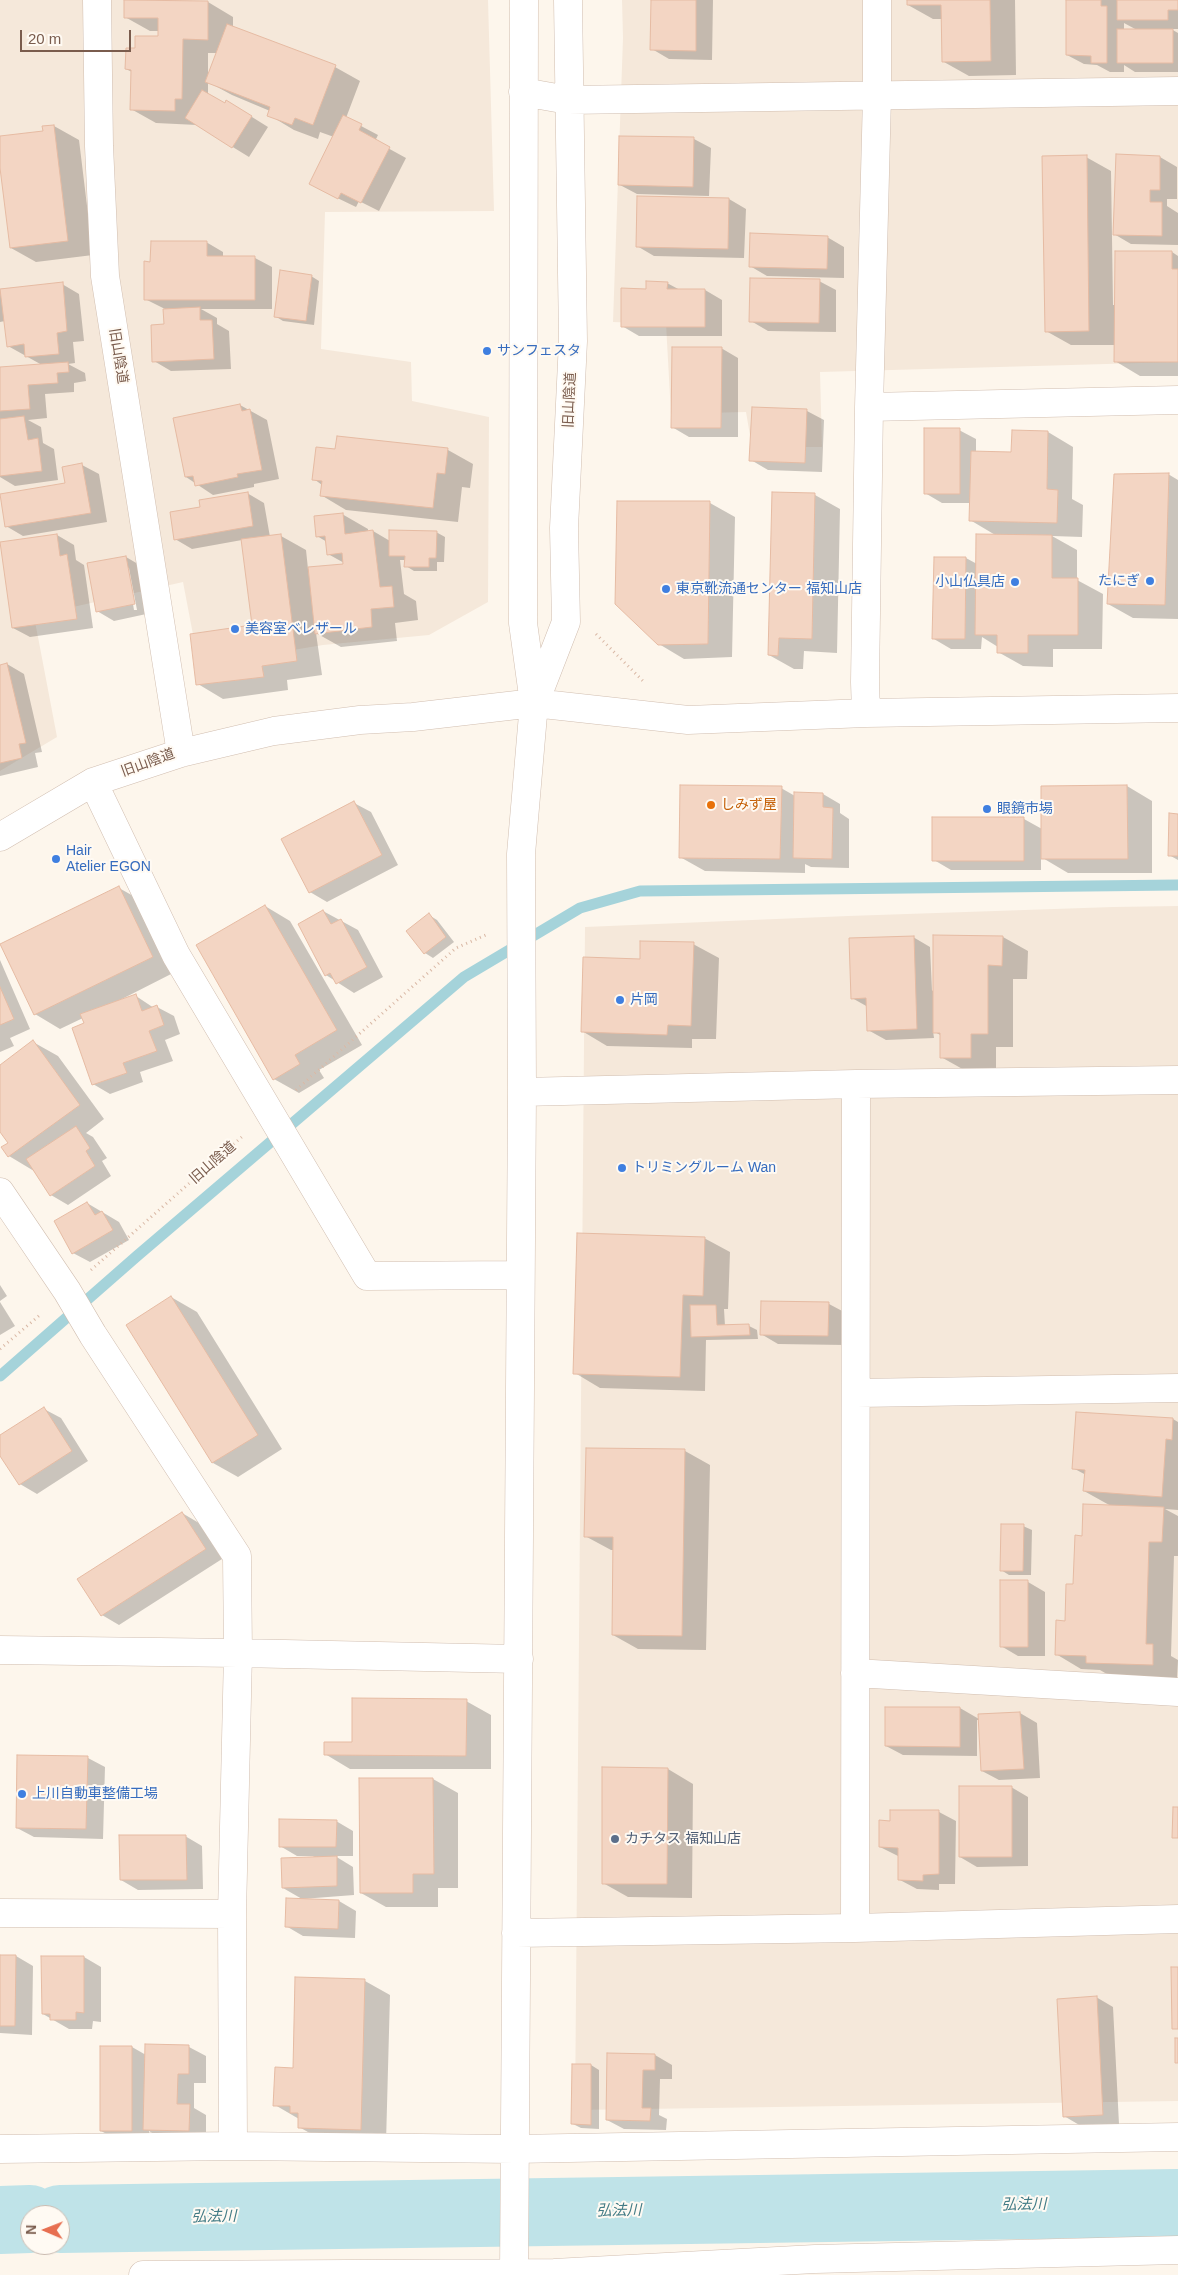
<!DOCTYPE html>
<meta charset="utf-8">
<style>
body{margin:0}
#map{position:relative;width:1178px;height:2275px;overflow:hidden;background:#fdf6ec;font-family:Helvetica,sans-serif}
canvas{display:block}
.north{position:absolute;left:20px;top:2205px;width:50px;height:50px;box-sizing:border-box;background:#fffaf3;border:1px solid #cabbb1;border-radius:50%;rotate:271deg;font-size:14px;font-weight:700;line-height:20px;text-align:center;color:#7a5c4d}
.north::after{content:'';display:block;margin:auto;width:18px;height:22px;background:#e76f51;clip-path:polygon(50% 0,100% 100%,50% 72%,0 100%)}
.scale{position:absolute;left:20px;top:30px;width:111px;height:22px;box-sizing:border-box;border:2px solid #7a5c4d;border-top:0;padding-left:6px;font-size:15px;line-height:18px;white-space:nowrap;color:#7a5c4d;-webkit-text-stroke:4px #fffaf3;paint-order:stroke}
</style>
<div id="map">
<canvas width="1178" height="2275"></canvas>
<div class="north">N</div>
<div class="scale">20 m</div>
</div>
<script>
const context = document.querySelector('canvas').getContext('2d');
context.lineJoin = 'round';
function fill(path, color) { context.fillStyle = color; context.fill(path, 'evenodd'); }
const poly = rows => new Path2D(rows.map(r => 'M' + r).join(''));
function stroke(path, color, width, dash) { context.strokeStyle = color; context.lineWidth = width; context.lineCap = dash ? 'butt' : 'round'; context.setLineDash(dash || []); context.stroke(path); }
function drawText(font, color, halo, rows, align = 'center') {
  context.font = font + ' Helvetica,"Noto Sans JP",sans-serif'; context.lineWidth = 4; context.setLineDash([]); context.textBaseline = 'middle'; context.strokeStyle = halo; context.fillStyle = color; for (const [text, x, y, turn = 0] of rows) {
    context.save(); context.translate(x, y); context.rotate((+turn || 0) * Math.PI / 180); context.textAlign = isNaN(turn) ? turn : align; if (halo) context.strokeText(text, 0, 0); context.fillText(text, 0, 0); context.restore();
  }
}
const residential = poly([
 [0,0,488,0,494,211,325,212,321,349,411,362,412,401,489,417,488,602,429,635,323,645,199,666,183,582,34,616,57,737,0,771],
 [622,0,1178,0,1178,362,820,372,822,447,752,447,746,412,671,414,666,324,613,322,623,38],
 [1178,906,1178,2101,575,2110,585,927,848,916,1113,907]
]);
const shadow = poly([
 [652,0,713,0,712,60,669,59,652,49],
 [908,0,1015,0,1016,75,969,76,944,62,943,19,933,19,908,5],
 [1068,0,1178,0,1178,29,1171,29,1178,33,1178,72,1135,72,1124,65,1124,72,1110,72,1097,65,1084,64,1067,55],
 [1124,23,1137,30,1124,30],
 [208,2,233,17,233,27,335,67,360,81,346,118,378,135,375,141,406,158,379,211,359,201,356,207,327,193,334,137,320,132,318,139,294,130,269,115,270,111,232,95,208,82,208,94,225,104,244,112,268,127,249,157,197,125,156,123,131,109,132,72,126,69,136,50,159,38,159,31,150,31,125,17],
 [208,53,217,53,208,77],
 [54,126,79,140,93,255,36,262,11,248,0,157,0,138,44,132],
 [694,139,711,148,709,196,637,194,620,185],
 [1117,156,1160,157,1177,167,1177,199,1167,199,1167,206,1178,213,1178,245,1131,244,1114,234],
 [1086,157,1111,171,1113,305,1116,305,1172,252,1178,256,1178,376,1140,376,1115,361,1115,345,1071,345,1046,331],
 [729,199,746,209,744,258,654,256,637,246],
 [827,237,844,247,844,278,767,276,750,266],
 [206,242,223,252,223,258,255,258,272,267,272,309,201,309,217,318,217,324,229,331,231,369,171,371,154,361,166,326,165,309,145,299,152,263],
 [311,276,319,281,314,325,283,321,275,316],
 [819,281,836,290,836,332,768,331,751,321],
 [667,283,680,290,705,290,722,300,722,336,639,336,622,326,648,290],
 [62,284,79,294,84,341,73,342,75,363,68,364,85,373,86,381,74,383,74,392,45,394,47,418,28,420,41,427,43,443,54,449,58,480,15,486,0,477,0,369,42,365,8,346,5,321,0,322,0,289],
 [721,348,738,358,738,437,689,437,672,427],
 [240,405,267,420,279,479,254,484,254,487,213,495,186,477],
 [753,409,807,411,824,420,822,472,768,470,751,460],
 [959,430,976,439,976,452,1013,453,1013,432,1048,432,1073,447,1072,499,1083,505,1082,537,1052,536,1077,550,1077,580,1103,594,1102,649,1053,649,1053,667,1023,666,998,652,998,647,982,637,981,649,951,649,934,639,966,558,977,564,997,536,970,520,971,503,942,503,925,493],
 [336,450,448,450,473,464,470,488,462,487,458,522,346,510,321,495,322,485,314,479],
 [82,465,99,474,107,522,23,536,6,526,66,484],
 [1168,474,1178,480,1178,619,1133,618,1108,604],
 [247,493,264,503,270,537,281,536,306,550,308,569,346,564,328,554,327,542,317,536,342,514,368,529,368,532,373,531,390,541,436,532,445,537,444,562,437,562,437,571,414,571,406,566,406,560,400,560,404,594,416,601,418,620,395,623,397,641,341,647,316,633,322,675,287,680,288,690,223,699,198,684,253,627,242,540,192,549,175,539,202,508],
 [815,495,840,509,837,653,804,651,803,669,794,669,769,655],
 [710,503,735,517,732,657,684,659,659,644],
 [57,535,74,545,76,560,84,565,93,628,30,637,13,628],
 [126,557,143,567,151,613,114,621,97,611],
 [127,568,129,568,137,610,134,610],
 [7,664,24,674,42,752,35,753,38,767,0,776,0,666],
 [1127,786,1152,801,1152,873,1068,873,1041,857,1041,870,951,870,934,860,1024,819,1042,829],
 [781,788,795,796,823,794,840,804,840,813,849,819,849,868,811,867,805,864,805,873,705,871,680,857],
 [354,803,371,812,398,865,327,902,310,892],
 [1178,815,1178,860,1169,855],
 [119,888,144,902,177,971,120,1000,120,1001,136,996,154,1008,157,1007,174,1016,180,1034,165,1040,173,1061,140,1072,143,1082,110,1094,93,1084,83,1018,60,1029,35,1014],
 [265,906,290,921,362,1045,319,1070,324,1078,299,1093,274,1079],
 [323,911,358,930,383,977,354,993,326,975],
 [429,915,437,920,454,942,433,958,425,953],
 [913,937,930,947,932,991,1003,937,1028,951,1027,979,1013,979,1013,1047,996,1047,996,1071,966,1071,941,1057,942,1036,933,1031,934,1038,886,1040,868,1030,868,1007,852,998],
 [693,944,719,958,716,1039,692,1039,692,1048,607,1046,582,1031,641,960],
 [0,960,30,1029,10,1038,14,1046,0,1052],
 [33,1042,58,1056,104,1119,86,1133,93,1137,107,1158,102,1161,111,1176,68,1205,51,1195,34,1171,9,1156,3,1147,10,1143,0,1130,0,1066],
 [87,1203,119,1222,129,1240,90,1262,73,1253],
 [704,1238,730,1252,728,1309,724,1309,725,1326,749,1326,757,1330,758,1339,706,1340,705,1391,600,1388,575,1373],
 [0,1285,7,1296,0,1301],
 [171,1297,197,1312,282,1449,238,1477,213,1463,127,1325],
 [0,1302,15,1326,0,1335],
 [829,1304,846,1313,845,1345,778,1344,761,1334],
 [44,1409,61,1418,88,1461,37,1494,20,1484,0,1453,0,1437],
 [1173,1419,1178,1422,1178,1510,1165,1509,1178,1516,1178,1556,1174,1556,1171,1656,1178,1660,1177,1679,1112,1677,1100,1670,1081,1669,1056,1654,1075,1586,1083,1537,1111,1506,1084,1491,1086,1475,1073,1468],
 [685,1451,710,1465,706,1650,638,1649,613,1635,614,1550,611,1550,585,1536],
 [182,1513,199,1523,222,1559,119,1625,102,1615],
 [1023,1526,1032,1530,1031,1575,1009,1575,1001,1570],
 [1028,1582,1045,1592,1045,1656,1018,1656,1001,1646],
 [466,1701,491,1715,491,1769,350,1769,325,1754],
 [960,1708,979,1719,979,1716,1020,1713,1037,1723,1040,1778,999,1780,982,1771,979,1720,977,1720,977,1756,903,1755,886,1746],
 [18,1756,88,1758,105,1767,103,1839,34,1837,17,1828],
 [668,1769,693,1784,692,1898,628,1897,603,1883],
 [433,1779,458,1793,458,1888,438,1888,438,1907,386,1907,361,1893],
 [1011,1787,1028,1797,1028,1866,977,1867,960,1857],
 [939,1812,956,1821,955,1884,939,1884,939,1890,917,1889,900,1880,900,1857,880,1847,891,1822],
 [336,1821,353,1831,353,1856,335,1856,353,1867,354,1895,302,1899,283,1888,314,1856,297,1856,280,1846],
 [185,1836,202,1846,203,1889,138,1890,121,1880],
 [339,1901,356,1911,355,1938,303,1936,286,1926],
 [0,1956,16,1956,33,1966,32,2035,0,2033],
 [84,1957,101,1967,101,2022,93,2021,92,2029,69,2029,43,2014],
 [365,1981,390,1995,386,2143,324,2141,299,2127,299,2119,275,2105],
 [1096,1997,1113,2007,1119,2124,1081,2126,1064,2116],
 [147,2045,189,2047,206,2056,206,2083,194,2083,194,2108,206,2115,206,2140,162,2139,149,2131,149,2140,118,2140,101,2131,132,2047,146,2055],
 [608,2054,655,2055,672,2065,672,2079,660,2079,659,2115,667,2119,666,2130,624,2129,607,2120],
 [591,2065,599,2070,599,2129,581,2128,573,2124]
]);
const stream = poly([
 [0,1376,137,1256,464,977,580,908,640,891,1178,885]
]);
const river = poly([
 [60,2219,1178,2203],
 [0,2220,30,2219]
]);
const building = poly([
 [124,0,208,1,208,40,183,39,182,99,175,99,175,111,130,110,131,70,125,69,126,48,135,48,135,36,158,36,158,18,124,18,124,0],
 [651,0,696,0,696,51,650,50,651,0],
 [907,0,990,0,991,61,942,62,941,5,907,5,907,0],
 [1066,0,1101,0,1101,6,1107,6,1107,63,1091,63,1091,56,1066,55,1066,0],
 [1117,0,1178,0,1178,10,1168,10,1168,20,1117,20,1117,0],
 [227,24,336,65,313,125,295,118,292,125,267,116,270,107,205,82,227,24],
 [1117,29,1173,29,1173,63,1117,63,1117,29],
 [202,90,225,103,226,100,252,116,232,148,185,118,202,90],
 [343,115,362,124,359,130,390,147,361,203,341,193,338,199,309,184,343,115],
 [54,125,68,241,10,248,0,168,0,136,43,131,42,126,54,125],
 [619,136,694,137,693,187,618,185,619,136],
 [1116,154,1160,156,1160,190,1150,190,1150,202,1162,202,1162,236,1113,235,1116,154],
 [1087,155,1089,331,1045,332,1042,156,1087,155],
 [637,196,729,198,728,249,636,247,637,196],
 [750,233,828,236,827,269,749,267,750,233],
 [151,241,207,241,207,256,255,256,255,300,144,300,144,261,150,262,151,241],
 [1115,251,1172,251,1172,269,1178,269,1178,362,1114,362,1115,251],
 [280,270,312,275,306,321,274,317,280,270],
 [750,278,820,279,819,323,749,322,750,278],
 [646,281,668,282,667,289,705,289,705,327,621,327,621,288,646,289,646,281],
 [63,282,67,331,57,333,59,354,25,357,24,344,7,347,0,289,63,282],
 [200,307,200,320,212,320,214,359,152,362,151,325,164,324,163,309,200,307],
 [672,347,722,347,721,428,671,428,672,347],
 [68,362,69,372,57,373,58,383,28,385,30,409,0,411,0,367,68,362],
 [240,404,242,411,250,409,262,470,237,474,238,477,195,486,193,476,185,477,173,418,240,404],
 [752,407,807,409,805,463,749,461,752,407],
 [24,416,28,440,38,438,42,471,0,476,0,419,24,416],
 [924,428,960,428,960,494,924,494,924,428],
 [1012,430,1048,431,1047,489,1058,490,1057,523,969,521,971,451,1011,452,1012,430],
 [337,436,448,448,445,474,437,473,433,508,320,496,322,481,312,480,316,447,335,449,337,436],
 [82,463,91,513,5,527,0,494,65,483,62,467,82,463],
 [1169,473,1165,605,1107,604,1114,474,1169,473],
 [248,492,253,526,174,540,170,512,200,507,199,500,248,492],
 [772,492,815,493,812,639,779,638,778,656,768,655,772,492],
 [617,501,710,501,708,644,658,645,615,604,617,501],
 [343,513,345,534,373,530,380,587,392,586,394,607,371,609,372,627,315,634,308,567,343,564,342,553,327,555,325,536,316,537,314,516,343,513],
 [389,530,437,531,436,558,429,558,429,567,404,567,405,556,389,556,389,530],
 [57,534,60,556,67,554,77,619,12,628,0,542,57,534],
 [281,534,297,661,262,666,264,677,196,685,190,634,252,625,241,539,281,534],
 [976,534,1052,535,1052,578,1078,578,1078,635,1028,635,1028,653,997,653,997,635,975,635,976,534],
 [126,556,135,604,96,612,87,563,126,556],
 [934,557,966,557,965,639,932,639,934,557],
 [7,663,26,743,19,744,22,758,0,763,0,665,7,663],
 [680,785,782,786,780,859,679,858,680,785],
 [1127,785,1128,859,1041,859,1041,786,1127,785],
 [794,792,823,793,823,807,833,808,832,859,793,858,794,792],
 [354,801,382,855,309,893,281,839,354,801],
 [1169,813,1178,814,1178,856,1168,856,1169,813],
 [932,817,1024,817,1024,861,932,861,932,817],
 [119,886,153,957,34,1015,0,944,119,886],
 [265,905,337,1030,295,1055,300,1064,273,1080,196,945,265,905],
 [323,910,331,924,341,919,367,967,336,984,330,973,325,976,298,924,323,910],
 [429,913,446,937,424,954,406,931,429,913],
 [933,935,1003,936,1002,966,988,965,988,1034,971,1034,971,1058,940,1058,940,1033,933,1033,933,935],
 [914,936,917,1029,867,1031,866,998,851,999,849,938,914,936],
 [640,941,694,942,691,1026,668,1025,667,1035,581,1032,583,957,640,959,640,941],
 [0,987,14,1019,0,1025,0,987],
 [136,994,142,1011,157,1005,164,1025,149,1031,157,1051,123,1063,127,1073,92,1085,72,1028,84,1023,80,1014,136,994],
 [33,1040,80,1105,8,1157,1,1147,8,1143,0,1132,0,1065,33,1040],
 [76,1126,90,1148,86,1151,95,1166,50,1196,26,1159,76,1126],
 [87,1202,95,1215,102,1211,113,1230,72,1254,54,1221,87,1202],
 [577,1233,705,1237,703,1296,683,1295,680,1377,573,1374,577,1233],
 [171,1296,258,1435,212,1463,126,1325,171,1296],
 [761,1301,829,1302,828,1336,760,1335,761,1301],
 [690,1305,716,1305,717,1325,749,1324,750,1335,691,1337,690,1305],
 [44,1407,72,1451,19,1485,0,1456,0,1435,44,1407],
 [1076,1412,1173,1418,1172,1440,1166,1439,1162,1497,1083,1491,1085,1470,1072,1469,1076,1412],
 [586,1448,685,1449,682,1636,612,1635,613,1537,584,1537,586,1448],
 [1083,1504,1164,1507,1162,1542,1149,1542,1146,1644,1153,1644,1153,1665,1086,1663,1086,1656,1055,1655,1056,1620,1065,1621,1066,1584,1073,1584,1075,1535,1082,1536,1083,1504],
 [182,1512,206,1549,101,1616,77,1579,182,1512],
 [1001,1524,1024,1524,1023,1571,1000,1571,1001,1524],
 [1000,1580,1028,1580,1028,1647,1000,1647,1000,1580],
 [352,1698,467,1699,466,1756,324,1755,324,1742,352,1742,352,1698],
 [885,1707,960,1707,960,1747,885,1746,885,1707],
 [1020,1712,1024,1769,981,1771,978,1714,1020,1712],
 [17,1755,88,1756,86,1829,16,1828,17,1755],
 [602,1767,668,1768,667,1884,602,1884,602,1767],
 [359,1778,433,1778,434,1874,413,1874,413,1893,360,1893,359,1778],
 [959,1786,1012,1786,1012,1857,959,1857,959,1786],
 [1173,1807,1178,1807,1178,1838,1172,1838,1173,1807],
 [890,1810,939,1810,939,1874,923,1875,923,1881,898,1880,898,1848,879,1847,879,1820,890,1821,890,1810],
 [279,1819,337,1820,336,1847,279,1847,279,1819],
 [119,1835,186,1835,187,1880,120,1880,119,1835],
 [337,1856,337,1886,282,1888,281,1858,337,1856],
 [286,1898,339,1900,338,1929,285,1927,286,1898],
 [0,1955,16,1955,15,2026,0,2026,0,1955],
 [41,1956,84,1956,84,2013,76,2012,76,2020,50,2020,50,2014,42,2014,41,1956],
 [1171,1967,1178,1967,1178,2029,1172,2029,1171,1967],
 [295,1977,365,1979,361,2130,298,2128,298,2113,290,2113,290,2106,273,2106,275,2067,293,2068,295,1977],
 [1097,1996,1103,2115,1063,2117,1057,1999,1097,1996],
 [1175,2038,1178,2038,1178,2063,1175,2063,1175,2038],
 [145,2044,189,2045,189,2074,178,2074,177,2104,190,2104,189,2131,143,2130,145,2044],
 [100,2046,132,2046,132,2131,100,2131,100,2046],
 [607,2053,655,2054,655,2070,643,2070,642,2108,651,2108,650,2121,606,2120,607,2053],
 [572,2064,591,2064,591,2125,571,2124,572,2064]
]);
const path = poly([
 [596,634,643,681],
 [296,1090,456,948,488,934],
 [91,1270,244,1135],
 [0,1349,41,1314]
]);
const minor = poly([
 [97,0,99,146,105,276,181,753],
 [877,0,877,96,869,407,1178,400],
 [523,92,568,100,1178,91],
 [535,702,566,622,564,528,573,341,568,0],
 [866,713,865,682,869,407],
 [93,782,176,955,367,1276,520,1275],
 [0,837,93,782,181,753,274,731,360,720,413,717,534,703,688,720,866,713,1178,708],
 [522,1092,856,1084,1178,1080],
 [0,1192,67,1291,93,1335,237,1556,238,1653,232,1914,233,2146],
 [857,1393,1178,1388],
 [0,1650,238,1653,519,1659],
 [855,1673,1178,1692],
 [0,1913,232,1914],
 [855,1928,856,1084],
 [516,1933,855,1928,1178,1919],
 [0,2149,233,2146,514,2149,1178,2137],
 [143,2275,554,2273,815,2259,1178,2250],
 [514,2275,522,1092,521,854,534,703,523,623,524,0]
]);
const markers = [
 [487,351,5,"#3f7fe0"],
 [1150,581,5,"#3f7fe0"],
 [1015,582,5,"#3f7fe0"],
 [666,589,5,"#3f7fe0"],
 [235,629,5,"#3f7fe0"],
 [711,805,5,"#e8710a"],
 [987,809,5,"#3f7fe0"],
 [56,859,5,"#3f7fe0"],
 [620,1000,5,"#3f7fe0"],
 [622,1168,5,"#3f7fe0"],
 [22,1794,5,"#3f7fe0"],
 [615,1839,5,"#5c6f8a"]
];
const shopNames = [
 ["サンフェスタ",497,351],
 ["たにぎ",1140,581,"right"],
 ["小山仏具店",1005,582,"right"],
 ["東京靴流通センター 福知山店",676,589],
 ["美容室ベレザール",245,629],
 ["眼鏡市場",997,809],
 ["Hair",66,851],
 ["Atelier EGON",66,867],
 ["片岡",630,1000],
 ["トリミングルーム Wan",632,1168],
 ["上川自動車整備工場",32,1794]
];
const streetNames = [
 ["旧山陰道",118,356,81],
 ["旧山陰道",570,400,-87],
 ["旧山陰道",148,763,-20],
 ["旧山陰道",213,1163,-41]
];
const foodNames = [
 ["しみず屋",721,805]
];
const serviceNames = [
 ["カチタス 福知山店",625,1839]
];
const waterNames = [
 ["弘法川",1024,2205,-1],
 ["弘法川",619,2211,-1],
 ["弘法川",214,2217,-1]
];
fill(residential, '#f5e8da');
fill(shadow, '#0003');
stroke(stream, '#a5d3da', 11);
stroke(river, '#bfe3e8', 68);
fill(building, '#f3d5c3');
stroke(building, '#e6bba3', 1);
stroke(minor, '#d1beb0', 29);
stroke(path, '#d9b8a5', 3, [1, 4]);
stroke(minor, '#fff', 28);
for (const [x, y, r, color] of markers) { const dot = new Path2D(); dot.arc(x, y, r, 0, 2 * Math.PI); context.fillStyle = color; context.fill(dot); stroke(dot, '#fffaf3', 2); }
drawText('14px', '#366cbe', '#fffaf3', shopNames, 'left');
drawText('14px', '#7a5c4d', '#fffaf3', streetNames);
drawText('14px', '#c56008', '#fffaf3', foodNames, 'left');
drawText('14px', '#4e5e75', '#fffaf3', serviceNames, 'left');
drawText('italic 15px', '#437c86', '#fffaf3', waterNames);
</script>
